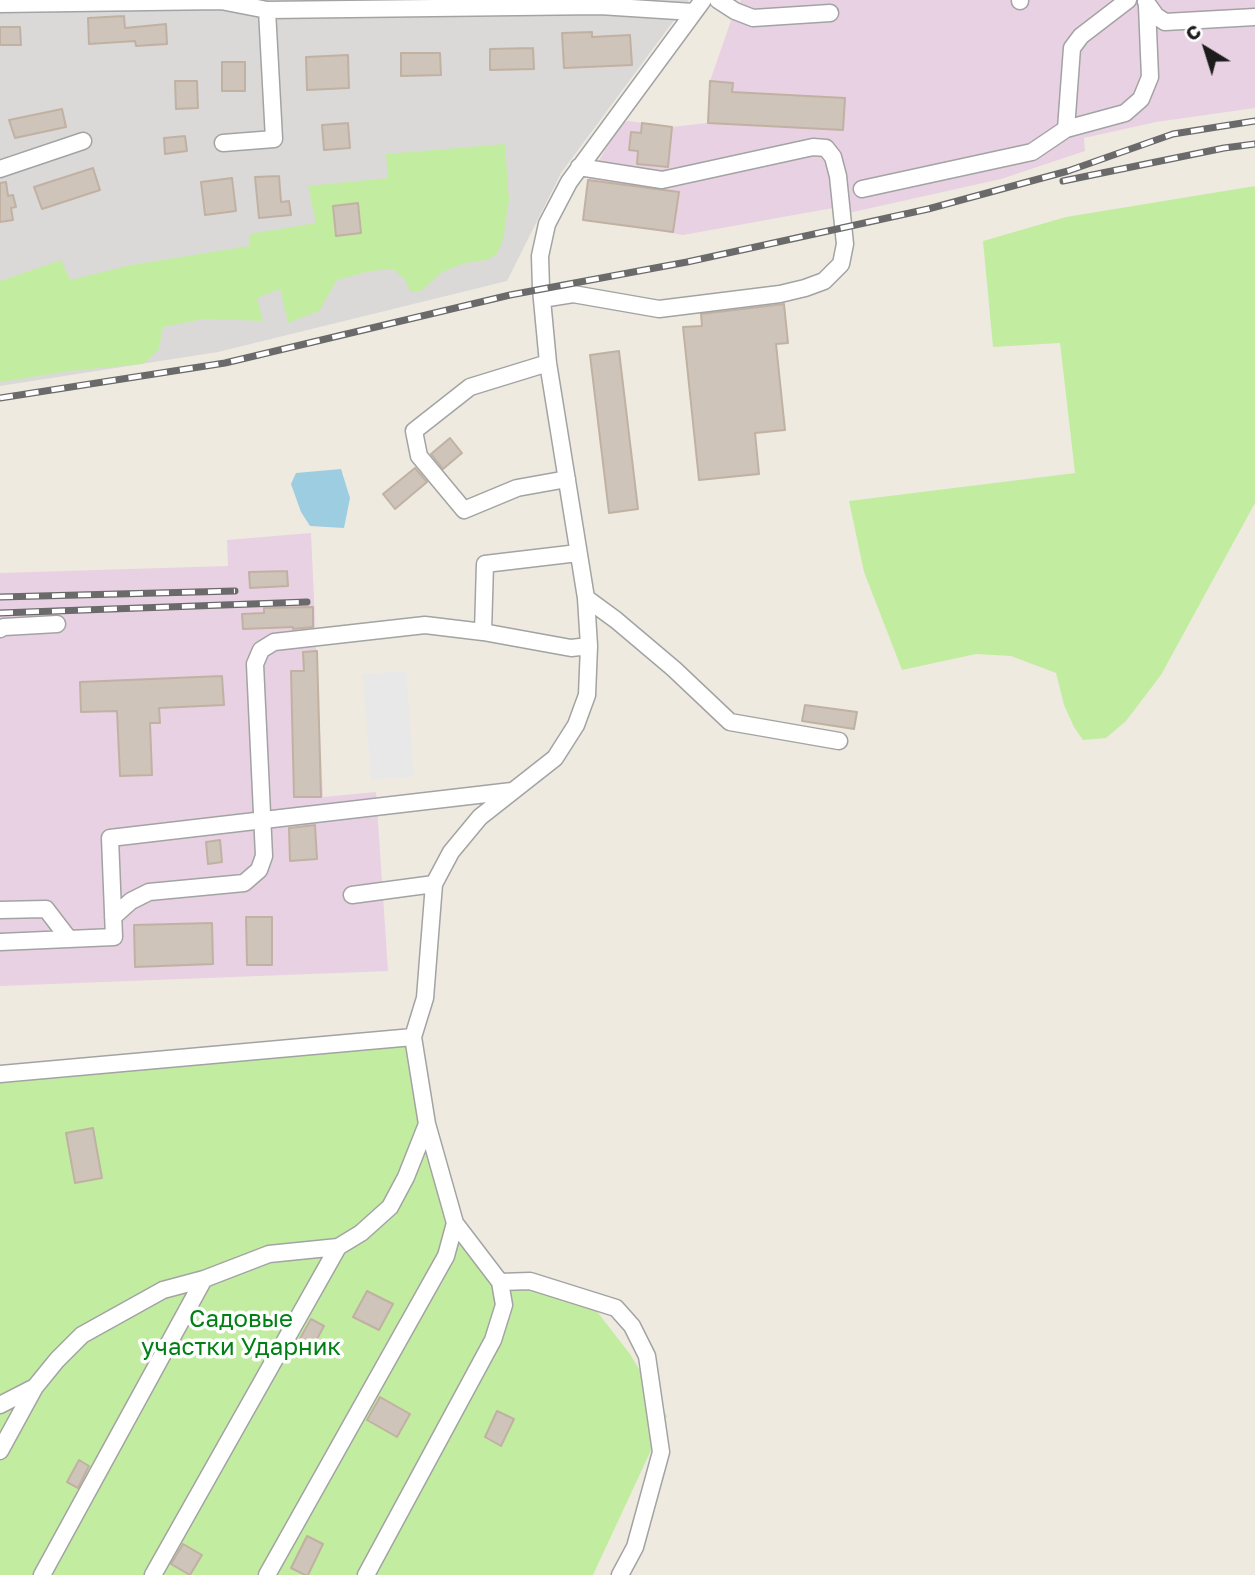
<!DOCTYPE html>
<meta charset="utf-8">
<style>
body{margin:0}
#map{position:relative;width:1255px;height:1575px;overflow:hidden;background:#eeeae0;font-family:"Golos Text",sans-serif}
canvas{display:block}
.north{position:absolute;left:1171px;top:14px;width:70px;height:70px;-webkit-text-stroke:5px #fff;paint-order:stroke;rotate:322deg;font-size:19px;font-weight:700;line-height:28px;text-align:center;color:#1c1c1c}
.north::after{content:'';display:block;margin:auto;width:24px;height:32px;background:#1c1c1c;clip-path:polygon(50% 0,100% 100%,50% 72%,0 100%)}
</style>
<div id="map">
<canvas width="1255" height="1575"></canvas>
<div class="north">С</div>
</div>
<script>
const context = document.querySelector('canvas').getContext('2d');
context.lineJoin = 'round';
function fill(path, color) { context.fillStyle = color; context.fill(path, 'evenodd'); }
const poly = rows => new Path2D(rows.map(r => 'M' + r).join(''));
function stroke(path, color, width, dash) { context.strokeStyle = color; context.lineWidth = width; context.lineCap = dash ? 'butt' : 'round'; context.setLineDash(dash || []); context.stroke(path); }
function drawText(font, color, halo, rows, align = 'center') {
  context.font = font + ' "Golos Text",sans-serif'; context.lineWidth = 7; context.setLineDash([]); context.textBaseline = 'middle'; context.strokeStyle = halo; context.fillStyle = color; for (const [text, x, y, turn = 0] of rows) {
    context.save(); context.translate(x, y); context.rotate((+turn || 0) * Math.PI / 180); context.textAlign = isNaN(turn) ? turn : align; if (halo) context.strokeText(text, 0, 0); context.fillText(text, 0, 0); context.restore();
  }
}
const residential = poly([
 [0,0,689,0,561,173,507,281,218,352,0,386]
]);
const industrial = poly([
 [741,0,1255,0,1255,108,1156,122,1084,138,1085,151,1001,179,844,214,844,206,683,235,583,217,588,180,619,125,628,121,672,127,707,123,710,81,732,18],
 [311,533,323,797,376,792,388,971,0,986,0,573,228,566,227,540]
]);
const grass = poly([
 [505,144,509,200,503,240,497,254,487,260,465,263,442,272,421,291,410,292,406,281,393,269,370,271,337,280,319,311,288,323,280,289,257,298,263,321,203,319,163,327,159,349,143,364,70,371,0,382,0,281,61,260,70,280,131,265,250,246,249,234,316,223,308,186,388,178,386,154],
 [1255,186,1255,503,1161,675,1126,721,1106,738,1083,740,1074,727,1064,705,1056,673,1011,656,976,654,902,670,864,572,849,501,1075,473,1060,343,993,347,983,241,1066,217],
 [413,1037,455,1223,500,1282,592,1305,630,1354,667,1416,593,1575,0,1575,0,1074]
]);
const parking = poly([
 [406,671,414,776,371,780,363,674]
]);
const water = poly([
 [341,469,350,498,344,528,310,526,301,512,291,484,296,473]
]);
const building = poly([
 [124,16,125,28,166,24,167,44,136,46,135,41,89,44,88,18,124,16],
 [0,27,20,27,21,45,0,45,0,27],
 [592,32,592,37,630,35,632,65,564,68,562,33,592,32],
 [533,48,534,69,490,70,490,49,533,48],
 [401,53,440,53,441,75,401,76,401,53],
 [348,55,349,88,307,90,306,57,348,55],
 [222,62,245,62,245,91,222,91,222,62],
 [175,81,197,81,198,108,176,109,175,81],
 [710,81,733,83,732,92,845,98,843,130,708,123,710,81],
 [62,109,66,127,15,138,9,120,62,109],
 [348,123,350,148,324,150,322,125,348,123],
 [642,123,672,127,668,167,637,164,638,151,629,150,631,132,641,133,642,123],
 [185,136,187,151,165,154,164,138,185,136],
 [93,168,100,190,42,209,34,187,93,168],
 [279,176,281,202,289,201,291,215,259,218,255,177,279,176],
 [232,178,236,211,205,215,201,182,232,178],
 [588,180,679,192,673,232,583,220,588,180],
 [6,182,8,196,13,195,16,207,11,208,13,220,0,222,0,183,6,182],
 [358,203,361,233,336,236,333,206,358,203],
 [784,304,788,343,776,344,785,430,755,433,759,474,699,480,683,327,702,326,701,314,784,304],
 [619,351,638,509,609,513,590,355,619,351],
 [450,438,462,453,443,469,431,454,450,438],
 [415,468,427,482,395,509,383,494,415,468],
 [287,571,288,586,250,588,249,572,287,571],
 [313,607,313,627,293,629,293,627,243,629,242,614,264,613,264,608,313,607],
 [317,651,321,797,294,797,291,671,304,671,303,652,317,651],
 [222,676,224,705,159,708,160,723,150,723,152,775,120,776,117,711,81,712,80,682,222,676],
 [805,705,857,712,854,729,802,721,805,705],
 [315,825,317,859,290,861,289,828,315,825],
 [220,840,222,862,208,864,206,842,220,840],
 [246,917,272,917,272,965,247,965,246,917],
 [212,923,213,964,135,967,134,925,212,923],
 [93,1128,102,1178,75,1183,66,1133,93,1128],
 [367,1291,393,1304,379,1330,353,1317,367,1291],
 [311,1319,324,1326,308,1356,294,1349,311,1319],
 [380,1397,410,1414,397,1437,367,1420,380,1397],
 [497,1411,514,1419,501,1446,485,1437,497,1411],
 [79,1460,89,1466,78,1488,67,1482,79,1460],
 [307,1536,323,1544,308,1575,305,1575,291,1568,307,1536],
 [183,1544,202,1555,190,1575,171,1564,183,1544]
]);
const minor = poly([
 [718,0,735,11,753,18,830,13],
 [1020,1,1020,0],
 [1146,2,1156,16,1165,22,1255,17],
 [0,4,221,1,267,10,600,6,693,12],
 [1066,129,1072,48,1081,36,1128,0],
 [223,143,274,139,267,10],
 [0,169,83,141],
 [862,189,1032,152,1066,129,1125,113,1141,99,1150,77,1147,6],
 [542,299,573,294,659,309,780,294,805,288,824,281,841,264,845,244,838,176,833,157,826,148,813,147,662,180,579,167],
 [548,363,470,387,414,431,419,456,464,510,517,488,567,479],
 [578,553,485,564,483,632,571,648,589,646],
 [586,598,616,620,674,669,730,722,839,741],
 [0,629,4,627,57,624],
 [352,895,434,884],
 [0,910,46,909,69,939],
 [113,917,131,901,149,892,244,883,259,870,264,856,255,664,261,650,274,642,425,625,483,632],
 [0,942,114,937,110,838,512,791],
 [0,1074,413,1037,425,998,434,884,451,852,480,817,555,758,576,725,587,695,589,646,586,598,548,363,541,289,540,256,547,224,569,182,703,0],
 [500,1282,530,1281,616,1308,632,1326,647,1356,661,1452,635,1547,620,1575],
 [0,1405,35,1387],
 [0,1451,35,1387,57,1360,82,1335,163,1290,204,1279],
 [42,1575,204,1279,269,1254,338,1247],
 [153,1575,338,1247,361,1233,390,1207,406,1177,427,1124],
 [267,1575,446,1256,455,1223],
 [366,1575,493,1340,504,1305,500,1282,455,1223,427,1124,413,1037]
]);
const rail = poly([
 [1063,181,1224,148,1255,144],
 [0,398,225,363,510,295,687,262,928,209,1068,171,1173,134,1255,121],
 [0,597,235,591],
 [0,613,307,602]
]);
const parkNames = [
 ["Садовые",241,1319],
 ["участки Ударник",241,1347]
];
fill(residential, '#dad9d8');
fill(industrial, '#e8d1e2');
fill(grass, '#c2eda1');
fill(parking, '#e8e8e8');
fill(water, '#9dcde0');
fill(building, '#cec4b9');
stroke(building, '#c1b1a2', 2);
stroke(minor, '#a3a3a3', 19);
stroke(minor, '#fff', 16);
stroke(rail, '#6a6a6a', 7);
stroke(rail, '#fff', 4.5, [13]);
drawText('24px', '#038015', '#fff', parkNames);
</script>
